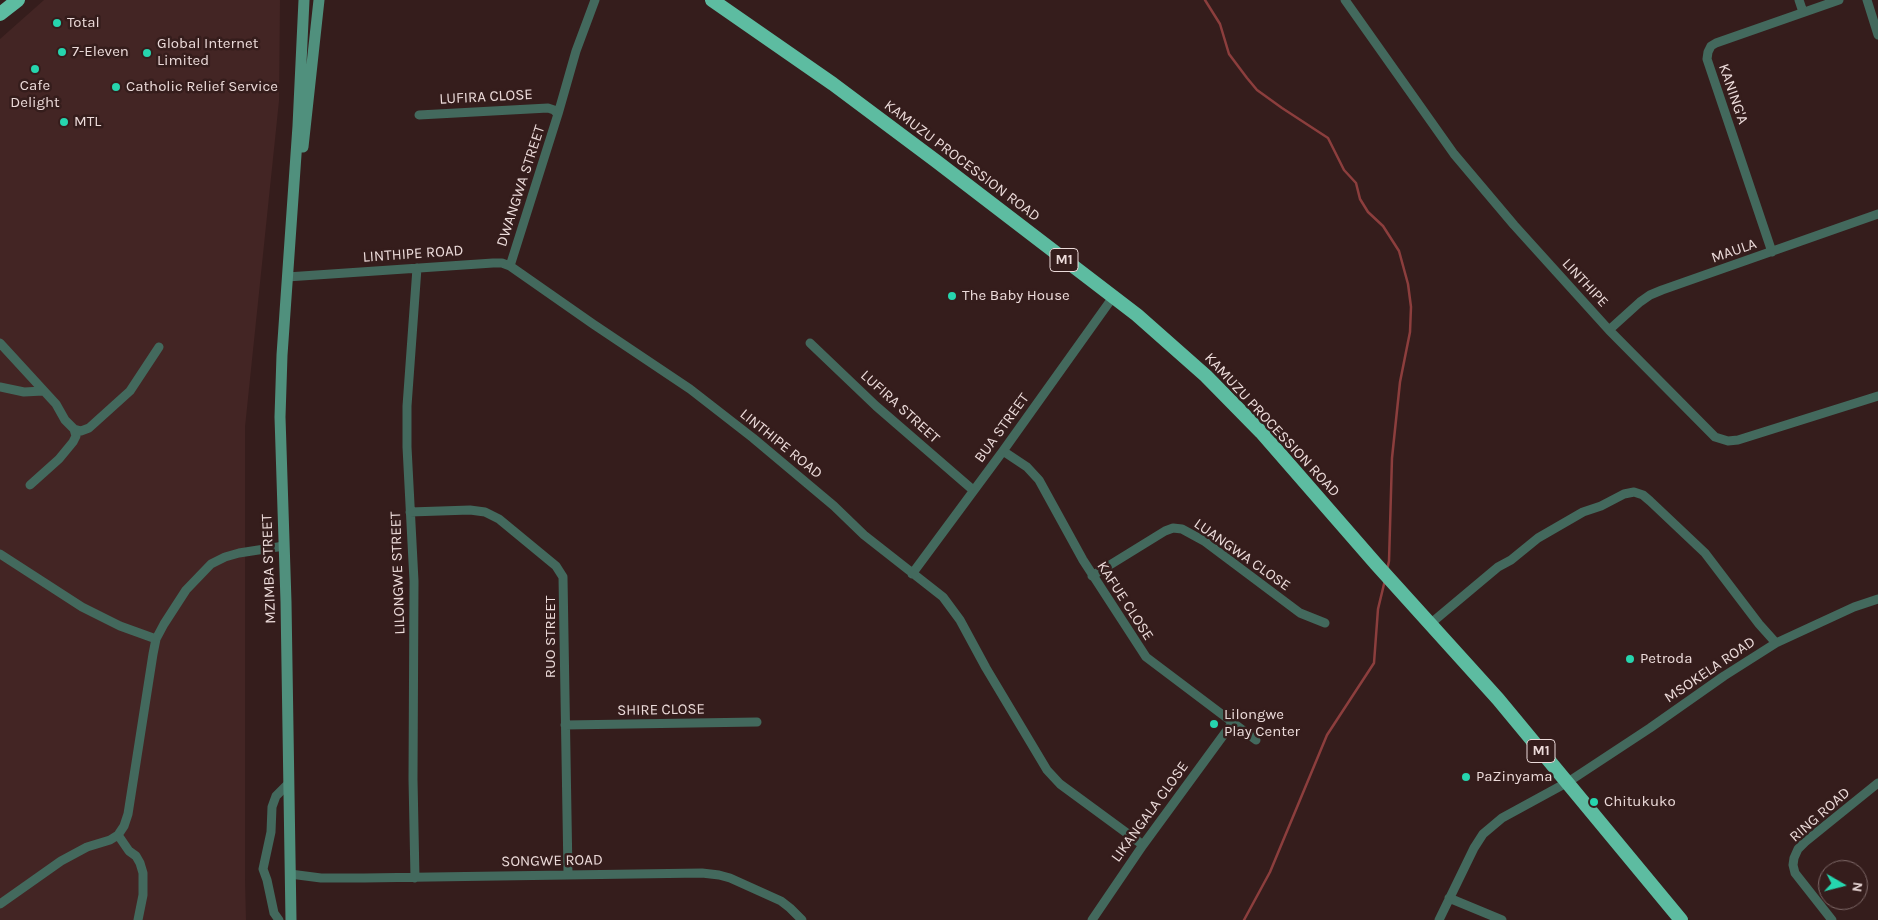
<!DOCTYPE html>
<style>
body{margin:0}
#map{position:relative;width:1878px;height:920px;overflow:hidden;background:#351d1c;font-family:Karla,sans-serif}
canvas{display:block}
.north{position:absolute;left:1818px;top:860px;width:50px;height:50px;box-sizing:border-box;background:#351d1c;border:1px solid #7e6968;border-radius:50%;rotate:98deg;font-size:14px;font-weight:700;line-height:20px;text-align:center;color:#ecdbda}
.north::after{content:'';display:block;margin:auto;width:18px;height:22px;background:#26d5ae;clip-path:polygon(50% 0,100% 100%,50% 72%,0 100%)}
</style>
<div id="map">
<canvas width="1878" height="920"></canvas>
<div class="north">N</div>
</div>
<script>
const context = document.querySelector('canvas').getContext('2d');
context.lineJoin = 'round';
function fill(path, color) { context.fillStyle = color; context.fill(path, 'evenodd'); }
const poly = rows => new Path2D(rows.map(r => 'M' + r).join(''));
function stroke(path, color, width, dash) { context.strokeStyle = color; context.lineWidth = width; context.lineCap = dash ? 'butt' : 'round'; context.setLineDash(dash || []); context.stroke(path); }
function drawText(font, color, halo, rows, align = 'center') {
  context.font = font + ' Karla,sans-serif'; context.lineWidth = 5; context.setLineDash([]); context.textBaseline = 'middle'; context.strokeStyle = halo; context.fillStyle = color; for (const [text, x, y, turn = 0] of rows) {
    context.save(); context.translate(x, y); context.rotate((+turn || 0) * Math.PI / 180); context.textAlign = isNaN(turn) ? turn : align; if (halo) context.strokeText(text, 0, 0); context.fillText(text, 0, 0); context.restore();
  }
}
const built = poly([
 [44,0,280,0,279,101,245,427,245,879,246,920,0,920,0,39]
]);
const stream = poly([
 [1205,0,1220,24,1229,54,1247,78,1257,90,1282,108,1328,138,1344,170,1356,183,1360,199,1368,212,1383,226,1399,251,1408,284,1411,307,1410,332,1400,382,1392,458,1389,561,1387,570],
 [1244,920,1270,872,1327,735,1374,663,1378,609,1385,580]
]);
const minor = poly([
 [1345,0,1454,154,1514,225,1609,330,1715,437,1728,441,1738,440,1878,396],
 [1799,0,1803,12],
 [1867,0,1878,35],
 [558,114,576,51,595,0],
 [419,115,548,108,554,110,558,114,510,266],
 [1772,252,1707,59,1708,52,1711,46,1716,43,1839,0],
 [287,277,493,263,502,263,510,266,593,324,690,389,753,438,834,506,864,535,943,597,960,620,986,668,1047,770,1060,784,1143,845],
 [1609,330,1640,302,1650,295,1662,290,1878,214],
 [0,343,56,404,65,420,74,429,81,431,89,428,130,391,159,347],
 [810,343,876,406,973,490],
 [0,387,24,392,43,391],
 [1003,451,1027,467,1039,480,1083,560,1146,657,1256,740],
 [30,485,59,459,73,442,76,436,74,429],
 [410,512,470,510,485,512,499,519,556,566,563,577,568,874],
 [0,554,82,607,120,626,156,639],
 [912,574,1003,451,1113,297],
 [1092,576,1165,531,1173,528,1182,529,1204,541,1300,613,1325,623],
 [1430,624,1498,567,1511,560,1538,538,1583,512,1601,506,1624,494,1634,492,1643,495,1650,501,1705,553,1759,624,1776,643],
 [565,725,757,722],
 [118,835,129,851,136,856,140,863,143,873,143,895,138,920],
 [290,874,321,878,364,878,702,873,719,875,730,878,781,901,790,908,802,920],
 [415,878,413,779,414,581,407,447,407,406,417,268],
 [1449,898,1502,920],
 [0,904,61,861,87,847,110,840,118,835,124,826,128,814,153,654,156,639,164,624,186,590,211,564,225,557,239,553,284,546],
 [279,920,274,913,267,880,263,869,271,832,272,807,276,796,288,784],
 [1092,920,1143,845,1233,722],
 [1439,920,1474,848,1483,834,1502,818,1568,782,1650,728,1724,676,1776,643,1854,607,1878,599],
 [1832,920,1795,873,1793,865,1794,858,1798,849,1805,842,1878,783]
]);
const secondary = poly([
 [303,147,319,0],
 [291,920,286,602,280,417,282,355,298,126,304,0]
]);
const trunk = poly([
 [712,0,833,84,936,161,1137,315,1206,376,1261,432,1376,564,1498,699,1681,920],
 [0,14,18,0]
]);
const markers = [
 [57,23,5,"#26d5ae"],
 [62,52,5,"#26d5ae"],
 [147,53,5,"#26d5ae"],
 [35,69,5,"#26d5ae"],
 [116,87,5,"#26d5ae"],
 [64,122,5,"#26d5ae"],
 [952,296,5,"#26d5ae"],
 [1630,659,5,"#26d5ae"],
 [1214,724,5,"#26d5ae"],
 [1466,777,5,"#26d5ae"],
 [1594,802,5,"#26d5ae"]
];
const shields = [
 [1064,260,28],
 [1541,751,28]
];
const shieldNames = [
 ["M1",1064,260],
 ["M1",1541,751]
];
const poiNames = [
 ["Total",67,23],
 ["Global Internet",157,44],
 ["Limited",157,61],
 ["7-Eleven",72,52],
 ["Cafe",35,86,"center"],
 ["Delight",35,103,"center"],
 ["Catholic Relief Service",126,87],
 ["MTL",74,122],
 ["The Baby House",962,296],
 ["Petroda",1640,659],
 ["Lilongwe",1224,715],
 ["Play Center",1224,732],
 ["PaZinyama",1476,777],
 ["Chitukuko",1604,802]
];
const streetNames = [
 ["KANING'A",1733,94,71],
 ["LUFIRA CLOSE",486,97,-3],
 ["KAMUZU PROCESSION ROAD",962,161,37],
 ["DWANGWA STREET",521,186,-72],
 ["MAULA",1734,251,-19],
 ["LINTHIPE ROAD",413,254,-4],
 ["LINTHIPE",1585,283,47],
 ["LUFIRA STREET",900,407,42],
 ["KAMUZU PROCESSION ROAD",1272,425,47],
 ["BUA STREET",1002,428,-54],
 ["LINTHIPE ROAD",781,444,39],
 ["LUANGWA CLOSE",1242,555,35],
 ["MZIMBA STREET",269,569,-92],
 ["LILONGWE STREET",398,573,-92],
 ["KAFUE CLOSE",1125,601,57],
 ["RUO STREET",551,637,-90],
 ["MSOKELA ROAD",1710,670,-34],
 ["SHIRE CLOSE",661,710,-1],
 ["LIKANGALA CLOSE",1150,812,-54],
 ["RING ROAD",1820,815,-41],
 ["SONGWE ROAD",552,861,-1]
];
fill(built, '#432524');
stroke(stream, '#8c3e3d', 2.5);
stroke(minor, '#43695d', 9);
stroke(secondary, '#50907d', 11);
stroke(trunk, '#5dbca1', 14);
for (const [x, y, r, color] of markers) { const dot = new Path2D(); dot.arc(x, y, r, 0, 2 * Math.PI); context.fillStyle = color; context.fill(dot); stroke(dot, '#351d1c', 2); }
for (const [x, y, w] of shields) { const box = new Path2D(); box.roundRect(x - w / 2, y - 11.5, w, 23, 4); context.fillStyle = '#351d1c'; context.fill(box); stroke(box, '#ecdbda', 1); }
drawText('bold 14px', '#ecdbda', null, shieldNames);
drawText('15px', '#ecdbda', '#351d1c', poiNames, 'left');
drawText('15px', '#ecdbda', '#351d1c', streetNames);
</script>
